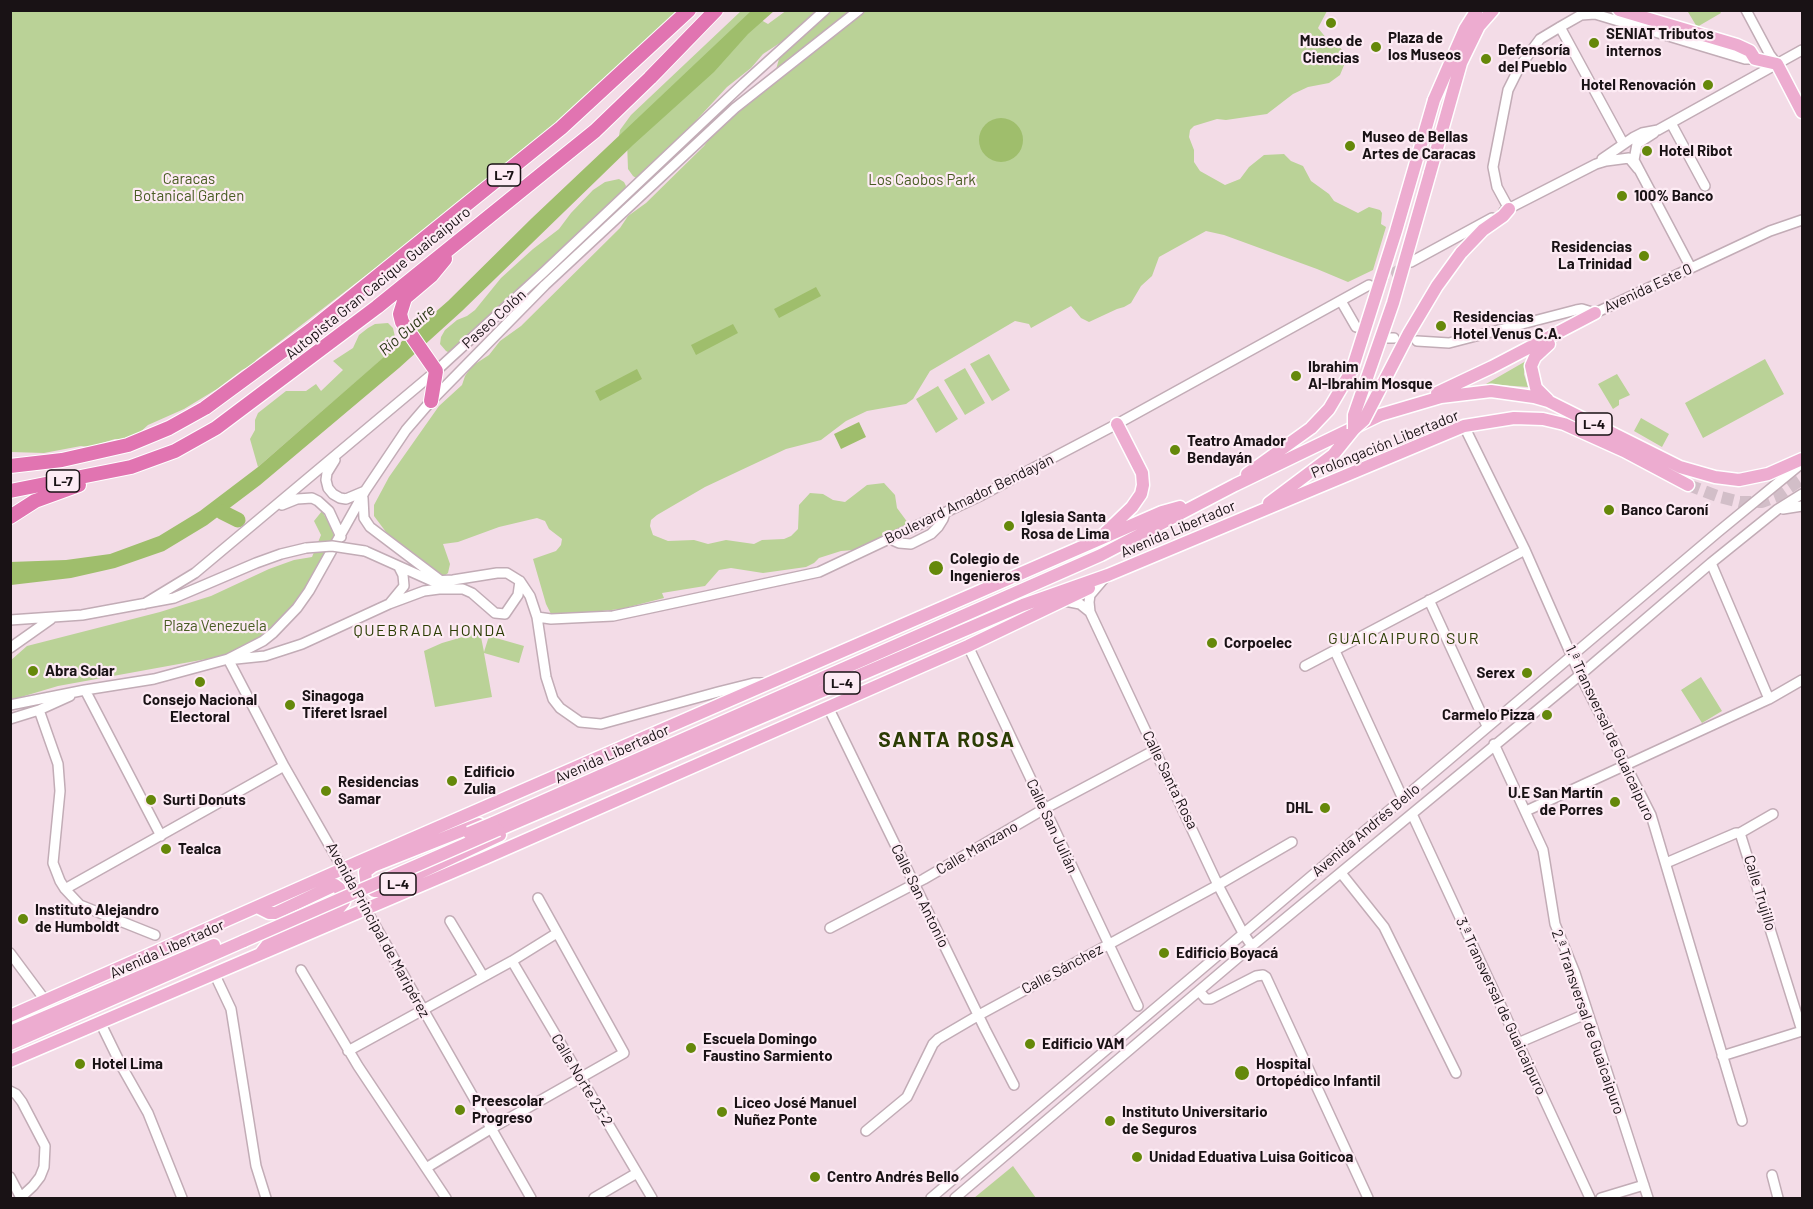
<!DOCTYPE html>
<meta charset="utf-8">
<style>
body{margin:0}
#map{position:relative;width:1813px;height:1209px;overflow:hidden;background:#f3dce7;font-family:Barlow,sans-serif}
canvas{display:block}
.frame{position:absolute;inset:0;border:12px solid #191215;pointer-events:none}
</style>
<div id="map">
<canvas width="1813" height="1209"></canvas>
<div class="frame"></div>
</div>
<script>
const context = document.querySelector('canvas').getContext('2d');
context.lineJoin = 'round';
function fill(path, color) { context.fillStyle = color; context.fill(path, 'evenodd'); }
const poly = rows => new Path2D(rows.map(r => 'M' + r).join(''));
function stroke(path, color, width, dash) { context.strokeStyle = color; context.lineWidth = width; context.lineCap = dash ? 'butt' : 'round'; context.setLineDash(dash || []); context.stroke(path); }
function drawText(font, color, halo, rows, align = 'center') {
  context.font = font + ' Barlow,sans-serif'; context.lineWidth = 4.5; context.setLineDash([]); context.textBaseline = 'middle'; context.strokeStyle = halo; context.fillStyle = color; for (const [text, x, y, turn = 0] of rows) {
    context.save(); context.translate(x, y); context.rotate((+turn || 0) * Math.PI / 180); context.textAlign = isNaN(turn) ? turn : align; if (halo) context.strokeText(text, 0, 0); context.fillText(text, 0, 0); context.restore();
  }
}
const green = poly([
 [787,10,1327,11,1318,28,1327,39,1334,41,1344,52,1347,58,1340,75,1329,83,1308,87,1293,94,1267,114,1226,120,1217,119,1194,126,1190,130,1189,137,1194,150,1194,162,1200,171,1225,185,1240,179,1249,167,1264,155,1284,154,1291,161,1303,166,1311,181,1329,194,1334,201,1358,213,1369,207,1380,210,1382,213,1381,224,1386,227,1373,270,1348,282,1317,269,1224,235,1206,231,1159,257,1152,276,1141,286,1131,303,1124,307,1117,309,1089,322,1081,318,1071,306,1031,328,1029,324,1015,321,930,371,913,399,906,404,867,411,846,421,821,440,786,449,705,487,657,515,651,520,650,526,653,535,668,541,694,540,708,544,726,540,754,544,762,540,784,539,791,536,798,529,799,505,810,493,823,494,833,500,845,502,867,485,884,483,895,495,897,508,911,527,866,549,841,551,819,558,814,563,806,567,763,573,731,568,719,570,705,586,662,593,664,598,621,609,552,616,546,604,533,559,556,551,561,545,562,539,549,529,545,521,537,518,499,527,458,542,443,544,450,564,448,573,443,577,392,540,374,516,374,505,389,477,439,406,462,385,465,376,472,366,489,355,500,341,521,326,620,228,628,216,646,203,704,146,715,131,756,97,775,73,779,59,791,46,786,39,763,54,751,68,727,87,656,164,636,178,633,176,628,169,627,142,619,136,620,130,631,115,741,11,759,11,761,20,768,24],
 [1690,10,1719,10,1721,13,1697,27,1688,12],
 [11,11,678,11,572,112,447,213,256,360,254,364,242,370,217,389,184,409,148,425,138,434,125,440,115,439,89,447,81,446,44,453,11,452],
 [619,179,624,182,626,186,622,195,600,212,540,283,452,354,446,351,440,344,441,337,445,330,457,320,467,316,475,310,501,278,533,249,559,229,571,213,593,190,605,182],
 [388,323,393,328,397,346,258,467,250,439,255,430,255,420,258,413,286,391,306,391,316,384,321,391,343,370,333,361,353,348,359,335,368,328,375,324],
 [989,354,1010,390,992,401,970,364],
 [1765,359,1784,394,1703,438,1685,403],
 [1526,361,1524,374,1528,387,1486,384],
 [965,368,985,403,965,415,944,380],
 [1617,374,1630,395,1619,400,1619,405,1613,409,1598,384],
 [938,386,958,419,936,433,916,399],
 [1641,418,1669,434,1662,447,1634,431],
 [322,511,333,530,334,536,332,545,300,599,268,633,250,644,223,656,58,686,11,700,10,661,27,646,160,612,211,596,269,569,294,560,312,557,321,535,314,521],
 [480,632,484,652,489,636,524,646,519,663,484,653,492,697,435,707,424,651,442,643],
 [1701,677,1722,711,1702,723,1681,690],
 [1013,1166,1036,1198,974,1198]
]);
const water = poly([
 [751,11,774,11,748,34,714,72,633,145,462,311,399,368,260,485,207,525,164,551,115,568,71,578,11,585,10,562,66,560,110,554,159,536,200,511,258,467,448,301,532,218],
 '979 140a22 22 0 1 1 44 0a22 22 0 1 1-44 0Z',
 [816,287,821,296,779,318,774,309],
 [733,324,738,333,696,355,691,345],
 [637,369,642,379,600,401,595,391],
 [859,422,866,437,841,449,834,434]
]);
const river = poly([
 [222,512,238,520]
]);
const minorTunnel = poly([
 [1379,280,1406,265]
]);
const majorTunnel = poly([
 [1688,485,1720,497,1740,502,1762,502,1777,496,1802,479]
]);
const minor = poly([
 [1746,10,1770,55,1777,64],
 [1560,27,1623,143],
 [1671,123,1705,186],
 [1654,133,1637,144,1634,160,1691,268],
 [1602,159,1634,137,1642,133,1658,130,1802,50],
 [1509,209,1497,187,1493,167,1508,90,1520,66,1540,39,1560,27,1581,15,1595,14,1745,59,1755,59],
 [1504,211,1596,164,1606,161,1629,158,1638,169],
 [1411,262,1492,218],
 [1341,301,1356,327],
 [1388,338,1394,338],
 [1417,341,1449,343,1576,310,1582,309,1595,313,1770,231,1802,220],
 [1464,426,1525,550,1580,675,1651,815,1742,1121],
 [335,460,327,473,326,480,328,488,333,494,340,498,346,499,365,491],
 [363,498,364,518,370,527,440,580],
 [282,505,297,499,312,498,318,501,329,511,341,537],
 [1783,509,1802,506],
 [890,539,899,543,911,544,931,534,938,527,943,519,945,513],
 [365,551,432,581,453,580,497,573,507,573,520,581,530,596,537,617,546,677,553,699,560,708,580,722,601,724,718,692,754,683,765,683],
 [1711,563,1769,699],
 [1107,575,1090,595,1089,602,1090,612,1218,885,1243,933,1252,946],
 [1429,600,1487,726],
 [1065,601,1080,604,1090,612],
 [390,603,404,586,403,575,399,567],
 [144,604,195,573,436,371,544,272,744,83,825,10],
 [537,617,551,619,613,616,819,572,982,495,1117,424,1369,285],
 [10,620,82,615,174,598,256,563,281,554,306,548],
 [968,646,1138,1006],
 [10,648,51,619],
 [1335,651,1403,799],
 [228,659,284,766,531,1198],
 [236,659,265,656,302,644,389,604,424,591,439,589,463,589,472,593,495,613,505,614,518,595,520,581],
 [1305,666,1525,550],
 [85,690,161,836],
 [10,705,85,690,154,679,228,659,263,641,273,633,297,608,309,591,365,491,406,430,431,401,545,285,735,108,859,10],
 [828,707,985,1029,1014,1085],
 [39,710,58,764,60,791,53,863,60,881,65,889,80,905,155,935],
 [10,719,39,710,70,696],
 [1494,744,1543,850,1555,924,1575,973,1648,1198],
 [1526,811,1769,699,1802,680],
 [1412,814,1590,1198],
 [1666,863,1736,833,1740,833,1773,814],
 [1341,873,1384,927,1456,1073],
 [65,889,284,766],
 [450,921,483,976],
 [830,928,924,879,1044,809,1155,750],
 [10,953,45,1000],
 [512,961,652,1198],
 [301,970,358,1066,446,1198],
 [214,973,231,1009,256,1166,266,1198],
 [1199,991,1206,999,1211,999,1256,976,1263,975,1266,977,1368,1198],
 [100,1022,122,1067,148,1113,182,1198],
 [1518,1043,1588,1013],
 [348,1051,512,961,557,933],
 [1722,1056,1802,1031,1740,833],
 [10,1091,16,1094,22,1102,45,1146,44,1167,40,1177,33,1186,20,1198],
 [866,1131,907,1097,933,1044,938,1039,979,1015,1218,885,1292,842],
 [426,1168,492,1128,624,1053,538,898],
 [1772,1175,1778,1198],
 [10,1177,21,1198],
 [594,1198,637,1173],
 [931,1198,1718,532,1802,463],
 [955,1198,1247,950,1580,675,1711,563,1778,509,1802,494],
 [1601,1198,1644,1185]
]);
const major = poly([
 [1619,10,1737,45,1750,51,1755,59,1777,64,1802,112],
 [1434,100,1465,29,1477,10],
 [1430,173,1461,63,1479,26,1493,10],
 [1461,253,1483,230,1503,216,1509,209],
 [1437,393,1492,367,1595,313],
 [1548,400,1536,388,1531,366,1535,357,1549,344],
 [1247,474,1311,428,1329,409,1352,370],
 [1269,503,1333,455,1354,429],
 [1104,534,1132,507,1141,494,1143,485,1142,473,1117,424],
 [493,823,1101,555,1235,485,1380,415,1441,397,1491,391,1534,397,1548,401,1680,467,1715,477,1739,480,1768,474,1802,459],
 [479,824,373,866,365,872,366,880,374,891,381,891,500,835],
 [498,830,1023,605,1108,575,1464,426,1514,418,1543,419,1564,424,1624,451,1688,485],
 [259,908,269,913,276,913,335,885,339,888,344,902,339,908,275,935,261,953],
 [10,1016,356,863,1162,512,1180,507],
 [10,1032,214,945],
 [10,1044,244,941],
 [10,1061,485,858,968,646,1089,588]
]);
const highway = poly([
 [431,401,436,371,402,322,400,314,405,298,431,276,445,259],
 [10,466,62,460,128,445,169,428,205,408,311,330,561,128,689,10],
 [10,491,131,467,175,451,216,428,377,307,595,131,650,78,716,10],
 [10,517,35,501,79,485]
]);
const minorBridge = poly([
 [306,548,332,546,365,551]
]);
const majorBridge = poly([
 [1352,370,1396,231,1434,100],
 [1354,429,1354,415,1393,303,1430,173],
 [1354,429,1364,420,1409,333,1437,286,1461,253],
 [469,833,493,823],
 [244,941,498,830]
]);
const markers = [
 [1331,23,6,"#65880a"],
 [1594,43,6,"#65880a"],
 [1376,47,6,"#65880a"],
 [1486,59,6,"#65880a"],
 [1708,85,6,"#65880a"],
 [1350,146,6,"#65880a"],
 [1647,151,6,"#65880a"],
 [1622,196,6,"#65880a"],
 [1644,256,6,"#65880a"],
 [1441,326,6,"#65880a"],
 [1296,376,6,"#65880a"],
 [1175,450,6,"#65880a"],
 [1609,510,6,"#65880a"],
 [1009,526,6,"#65880a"],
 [936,568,8,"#65880a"],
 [1212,643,6,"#65880a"],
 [33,671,6,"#65880a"],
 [1527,673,6,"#65880a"],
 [200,682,6,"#65880a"],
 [290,705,6,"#65880a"],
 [1547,715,6,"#65880a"],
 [452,781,6,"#65880a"],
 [326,791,6,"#65880a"],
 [151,800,6,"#65880a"],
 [1615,802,6,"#65880a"],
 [1325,808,6,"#65880a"],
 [166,849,6,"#65880a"],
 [23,919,6,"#65880a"],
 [1164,953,6,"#65880a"],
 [1030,1044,6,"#65880a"],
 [691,1048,6,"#65880a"],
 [80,1064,6,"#65880a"],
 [1242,1073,8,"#65880a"],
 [460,1110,6,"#65880a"],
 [722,1112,6,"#65880a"],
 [1110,1121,6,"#65880a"],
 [1137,1157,6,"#65880a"],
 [815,1177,6,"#65880a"]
];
const shields = [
 [504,175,33],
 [1594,424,36],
 [63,481,33],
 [842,683,36],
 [398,884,36]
];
const shieldNames = [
 ["L-7",504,175],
 ["L-4",1594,424],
 ["L-7",63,481],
 ["L-4",842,683],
 ["L-4",398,884]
];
const poiNames = [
 ["SENIAT Tributos",1606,34],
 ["internos",1606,51],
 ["Plaza de",1388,38],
 ["los Museos",1388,55],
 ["Museo de",1331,41,"center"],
 ["Ciencias",1331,58,"center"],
 ["Defensoría",1498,50],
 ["del Pueblo",1498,67],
 ["Hotel Renovación",1696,85,"right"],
 ["Museo de Bellas",1362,137],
 ["Artes de Caracas",1362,154],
 ["Hotel Ribot",1659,151],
 ["100% Banco",1634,196],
 ["Residencias",1632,247,"right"],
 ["La Trinidad",1632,264,"right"],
 ["Residencias",1453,317],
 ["Hotel Venus C.A.",1453,334],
 ["Ibrahim",1308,367],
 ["Al-lbrahim Mosque",1308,384],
 ["Teatro Amador",1187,441],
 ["Bendayán",1187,458],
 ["Banco Caroní",1621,510],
 ["Iglesia Santa",1021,517],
 ["Rosa de Lima",1021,534],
 ["Colegio de",950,559],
 ["Ingenieros",950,576],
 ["Corpoelec",1224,643],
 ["Abra Solar",45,671],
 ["Serex",1515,673,"right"],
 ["Sinagoga",302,696],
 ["Tiferet Israel",302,713],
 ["Consejo Nacional",200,700,"center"],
 ["Electoral",200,717,"center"],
 ["Carmelo Pizza",1535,715,"right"],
 ["Edificio",464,772],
 ["Zulia",464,789],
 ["Residencias",338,782],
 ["Samar",338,799],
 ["U.E San Martín",1603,793,"right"],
 ["de Porres",1603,810,"right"],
 ["Surti Donuts",163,800],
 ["DHL",1313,808,"right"],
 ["Tealca",178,849],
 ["Instituto Alejandro",35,910],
 ["de Humboldt",35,927],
 ["Edificio Boyacá",1176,953],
 ["Escuela Domingo",703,1039],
 ["Faustino Sarmiento",703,1056],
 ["Edificio VAM",1042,1044],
 ["Hotel Lima",92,1064],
 ["Hospital",1256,1064],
 ["Ortopédico Infantil",1256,1081],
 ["Preescolar",472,1101],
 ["Progreso",472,1118],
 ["Liceo José Manuel",734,1103],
 ["Nuñez Ponte",734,1120],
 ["Instituto Universitario",1122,1112],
 ["de Seguros",1122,1129],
 ["Unidad Eduativa Luisa Goiticoa",1149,1157],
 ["Centro Andrés Bello",827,1177]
];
const parkNames = [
 ["Caracas",189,179],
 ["Botanical Garden",189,196],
 ["Los Caobos Park",922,180],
 ["Plaza Venezuela",215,626]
];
const streetNames = [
 ["Autopista Gran Cacique Guaicaipuro",378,283,-39],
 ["Avenida Este 0",1648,288,-25],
 ["Paseo Colón",494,319,-42],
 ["Prolongación Libertador",1385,444,-22],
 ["Boulevard Amador Bendayán",969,499,-26],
 ["Avenida Libertador",1178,529,-23],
 ["1.ª Transversal de Guaicaipuro",1610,733,65],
 ["Avenida Libertador",612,754,-24],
 ["Calle Santa Rosa",1170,780,64],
 ["Calle San Julián",1052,826,65],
 ["Avenida Andrés Bello",1366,830,-40],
 ["Calle Manzano",977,848,-30],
 ["Calle Trujillo",1760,893,73],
 ["Calle San Antonio",920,896,64],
 ["Avenida Principal de Maripérez",378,930,61],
 ["Avenida Libertador",167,949,-24],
 ["Calle Sánchez",1062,969,-28],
 ["3.ª Transversal de Guaicaipuro",1501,1006,65],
 ["2.ª Transversal de Guaicaipuro",1588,1022,71],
 ["Calle Norte 23-2",582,1080,59]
];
const waterNames = [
 ["Río Guaire",407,330,-41]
];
const neighbourhoodNames = [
 ["QUEBRADA HONDA",430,631],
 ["GUAICAIPURO SUR",1404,639]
];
const districtNames = [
 ["SANTA ROSA",947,740]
];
fill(green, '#bad297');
fill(water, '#9fbe6c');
stroke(river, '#9fbe6c', 15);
stroke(minorTunnel, '#d2bec8', 9, [9, 4.5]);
stroke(majorTunnel, '#d2bec8', 12, [12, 6]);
stroke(minor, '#c2acb6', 12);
stroke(major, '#fff', 15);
stroke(highway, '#fff', 16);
stroke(minor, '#fff', 9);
stroke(major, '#edacd0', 12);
stroke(highway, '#e174b1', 14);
stroke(minorBridge, '#c2acb6', 12, []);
stroke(majorBridge, '#fff', 15, []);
stroke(minorBridge, '#fff', 9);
stroke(majorBridge, '#edacd0', 12);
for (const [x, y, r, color] of markers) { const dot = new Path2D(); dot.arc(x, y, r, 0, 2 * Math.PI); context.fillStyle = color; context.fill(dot); stroke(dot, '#fdebf4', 2); }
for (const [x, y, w] of shields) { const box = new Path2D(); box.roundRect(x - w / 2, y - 11, w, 22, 4.5); context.fillStyle = '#fdebf4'; context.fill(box); stroke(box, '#191215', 1.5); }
drawText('bold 14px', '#191215', null, shieldNames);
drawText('bold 15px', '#191215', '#fdebf4', poiNames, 'left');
drawText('15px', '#485c22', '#fdebf4', parkNames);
drawText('15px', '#191215', '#fdebf4', streetNames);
drawText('italic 16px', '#2c3916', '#fdebf4', waterNames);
context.letterSpacing = '1.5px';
drawText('16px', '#2c3d05', '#fdebf4', neighbourhoodNames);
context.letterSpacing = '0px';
context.letterSpacing = '1.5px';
drawText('bold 21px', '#2c3d05', '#fdebf4', districtNames);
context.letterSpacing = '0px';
</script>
